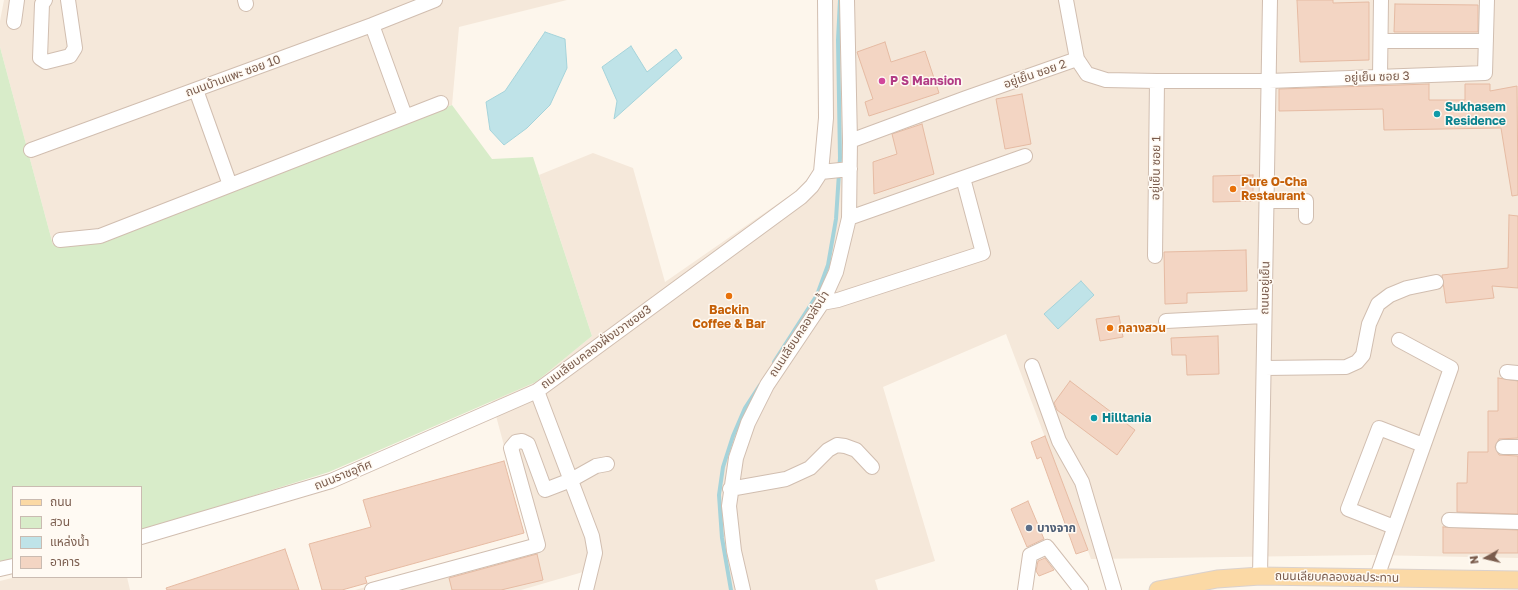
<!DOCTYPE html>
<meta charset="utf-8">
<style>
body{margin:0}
#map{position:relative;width:1518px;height:590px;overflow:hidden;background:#fdf6ec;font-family:"Golos Text","Noto Sans Thai",sans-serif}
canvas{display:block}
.legend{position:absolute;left:12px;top:486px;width:130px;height:92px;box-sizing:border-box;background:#fffaf3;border:1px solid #cabbb1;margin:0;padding:5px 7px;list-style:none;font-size:12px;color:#7a5c4d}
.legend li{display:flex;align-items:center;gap:8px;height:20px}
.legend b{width:20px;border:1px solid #cabbb1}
.north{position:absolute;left:1466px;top:538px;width:40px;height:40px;-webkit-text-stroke:3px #fffaf3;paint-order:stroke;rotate:262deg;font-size:11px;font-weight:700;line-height:16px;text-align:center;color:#7a5c4d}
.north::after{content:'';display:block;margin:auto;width:14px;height:18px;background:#7a5c4d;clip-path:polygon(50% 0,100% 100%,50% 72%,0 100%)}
</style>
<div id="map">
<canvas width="1518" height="590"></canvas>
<ul class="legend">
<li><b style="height:5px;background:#fbd9a5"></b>ถนน</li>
<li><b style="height:11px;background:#d8ecc9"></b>สวน</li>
<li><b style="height:11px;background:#bfe3e8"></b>แหล่งน้ำ</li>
<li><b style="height:11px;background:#f3d5c3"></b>อาคาร</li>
</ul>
<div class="north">N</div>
</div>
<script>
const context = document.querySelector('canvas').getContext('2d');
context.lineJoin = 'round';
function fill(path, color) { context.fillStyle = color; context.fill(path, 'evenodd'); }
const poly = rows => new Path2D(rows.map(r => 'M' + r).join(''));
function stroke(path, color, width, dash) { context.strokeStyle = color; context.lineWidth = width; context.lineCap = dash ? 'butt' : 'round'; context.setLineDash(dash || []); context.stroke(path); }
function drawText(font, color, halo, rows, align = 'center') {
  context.font = font + ' "Golos Text","Noto Sans Thai",sans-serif'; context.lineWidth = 3; context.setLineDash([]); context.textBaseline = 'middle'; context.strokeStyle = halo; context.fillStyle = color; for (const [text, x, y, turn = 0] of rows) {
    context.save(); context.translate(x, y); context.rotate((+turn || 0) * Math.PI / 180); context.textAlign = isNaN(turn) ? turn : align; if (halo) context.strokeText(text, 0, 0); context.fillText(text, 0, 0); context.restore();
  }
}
const residential = poly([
 [4,0,567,0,459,27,452,105,112,239,53,245,0,47,0,21],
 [818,0,1518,0,1518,558,1372,555,1091,559,1006,334,883,387,935,561,875,580,878,590,579,590,583,572,521,590,355,590,530,542,492,401,536,382,592,336,539,175,593,153,633,168,665,282,799,189,815,169,819,120],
 [16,577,127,577,130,590,0,590,0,581]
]);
const green = poly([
 [0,47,53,245,112,239,452,105,492,159,533,157,592,336,536,382,329,472,150,528,141,530,141,487,13,487,13,560,0,563]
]);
const water = poly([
 [545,32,565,39,567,68,550,105,527,128,504,145,490,130,486,102,505,91,545,32],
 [631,46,647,72,676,49,682,58,614,119,617,101,602,67,631,46],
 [1081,281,1094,295,1058,329,1044,314,1081,281]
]);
const stream = poly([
 [774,362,817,295,828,265,836,219,840,158,838,40,840,0],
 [731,590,722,538,719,495,723,467,733,436,745,408,760,385]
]);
const building = poly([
 [1297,0,1333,0,1333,3,1369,2,1369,60,1300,62,1297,0],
 [1395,4,1478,5,1478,32,1394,32,1395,4],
 [885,42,891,62,925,51,939,93,869,116,865,102,873,99,857,52,885,42],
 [1429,84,1429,100,1465,100,1465,84,1490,84,1490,91,1517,86,1518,195,1512,196,1501,128,1384,130,1383,109,1279,111,1279,89,1429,84],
 [1022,94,1031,144,1005,149,996,99,1022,94],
 [922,124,934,174,874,194,873,162,897,154,892,134,922,124],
 [1253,175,1253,201,1213,202,1213,176,1253,175],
 [1509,215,1518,216,1518,288,1492,286,1494,298,1446,303,1442,275,1508,268,1509,215],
 [1246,250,1247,291,1187,293,1187,303,1165,304,1164,252,1246,250],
 [1119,316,1123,337,1100,341,1096,319,1119,316],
 [1218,336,1219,374,1187,375,1186,355,1172,355,1171,338,1218,336],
 [1498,378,1518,381,1518,438,1499,439,1495,447,1499,455,1518,456,1518,514,1457,512,1457,483,1467,483,1468,452,1488,452,1488,411,1498,411,1498,378],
 [1070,381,1135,430,1117,455,1057,410,1054,403,1070,381],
 [1045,436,1088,550,1076,554,1041,457,1037,459,1031,442,1045,436],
 [504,461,524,533,365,577,367,583,342,590,322,590,309,544,371,527,363,500,504,461],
 [1028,501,1044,539,1027,547,1011,509,1028,501],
 [1443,527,1518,530,1518,553,1443,553,1443,527],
 [285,549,299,590,167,590,166,588,285,549],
 [537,554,543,580,501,590,452,590,449,578,537,554],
 [1045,558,1054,570,1039,576,1036,571,1038,561,1045,558]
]);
const minor = poly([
 [45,0,42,4,40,58,46,62,70,56,75,48,68,0],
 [245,0,246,4],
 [1066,0,1077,59,1087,74,1106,80,1157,81,1269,81,1485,73,1487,0],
 [14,22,17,0],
 [372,25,405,116],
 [1381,41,1486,41],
 [1380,77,1381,0],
 [196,90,230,185],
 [850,141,966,98,1077,59],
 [31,150,372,25,435,0],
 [821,172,850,169],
 [1267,201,1306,201,1306,217],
 [849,218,1025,156],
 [60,240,100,236,441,103],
 [1155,256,1157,81],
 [822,303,838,300,983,253,963,178],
 [1166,321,1264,316],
 [1032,366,1059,441,1082,482,1114,590],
 [1264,368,1346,367,1357,362,1363,355,1369,324,1378,304,1390,295,1407,288,1436,282],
 [1507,372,1518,373],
 [537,391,592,536,595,553,586,590],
 [1503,447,1518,447],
 [730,489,786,479,810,468,828,450,837,445,845,446,856,450,872,467],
 [1449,520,1518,522],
 [1394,527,1348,509,1379,428,1423,445],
 [141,537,331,481,537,391,801,197,812,186,821,172,826,118,825,0],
 [0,569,13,566],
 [1260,576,1270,0],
 [1377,577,1451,368,1399,340],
 [372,590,538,545,511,448,516,442,522,441,528,444,545,490,571,480,596,466,607,464],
 [743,590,734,551,729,506,736,458,748,423,767,385,822,303,836,272,849,218,850,141,847,0],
 [1025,590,1030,555,1047,547,1081,590]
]);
const major = poly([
 [1158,590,1217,579,1260,576,1518,580]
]);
const markers = [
 [882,81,4,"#d1479c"],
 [1437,114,4,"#0f9aa8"],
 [1233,189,4,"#e8710a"],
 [729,296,4,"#e8710a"],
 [1110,328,4,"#e8710a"],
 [1094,418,4,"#0f9aa8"],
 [1029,528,4,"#5c6f8a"]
];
const streetNames = [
 ["อยู่เย็น ซอย 2",1035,74,-19],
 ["ถนนบ้านแพะ ซอย 10",233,76,-20],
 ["อยู่เย็น ซอย 3",1377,77,-2],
 ["อยู่เย็น ซอย 1",1156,168,-89],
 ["ถนนอยู่เย็น",1265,288,-89],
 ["ถนนเลียบคลองส่งน้ำ",799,334,-57],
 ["ถนนเลียบคลองฝั่งขวาซอย3",596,347,-36],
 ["ถนนราชอุทิศ",343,475,-22],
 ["ถนนเลียบคลองชลประทาน",1337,577,1]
];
const hotelNames = [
 ["P S Mansion",890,81]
];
const cultureNames = [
 ["Sukhasem",1445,107],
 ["Residence",1445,121],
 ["Hilltania",1102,418]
];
const foodNames = [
 ["Pure O-Cha",1241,182],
 ["Restaurant",1241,196],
 ["Backin",729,310,"center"],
 ["Coffee & Bar",729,324,"center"],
 ["กลางสวน",1118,328]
];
const serviceNames = [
 ["บางจาก",1037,528]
];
fill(residential, '#f5e8da');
fill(green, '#d8ecc9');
fill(water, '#bfe3e8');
stroke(water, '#a5d3da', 1);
stroke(stream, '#a5d3da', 4);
fill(building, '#f3d5c3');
stroke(building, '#e6bba3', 1);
stroke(minor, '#d1beb0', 16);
stroke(major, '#dad1cd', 19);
stroke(minor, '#fff', 14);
stroke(major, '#fbd9a5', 17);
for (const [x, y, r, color] of markers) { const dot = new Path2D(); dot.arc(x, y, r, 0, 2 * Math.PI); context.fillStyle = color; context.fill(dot); stroke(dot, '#fffaf3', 1.5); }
drawText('12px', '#7a5c4d', '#fffaf3', streetNames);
drawText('bold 12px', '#b23c85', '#fffaf3', hotelNames, 'left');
drawText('bold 12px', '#0d838f', '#fffaf3', cultureNames, 'left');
drawText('bold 12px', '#c56008', '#fffaf3', foodNames, 'left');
drawText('bold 12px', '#4e5e75', '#fffaf3', serviceNames, 'left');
</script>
